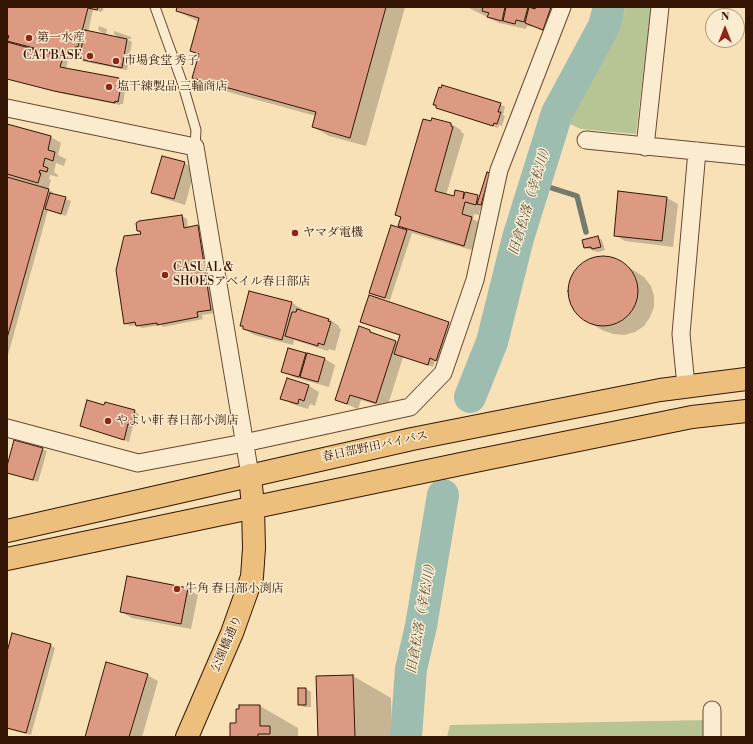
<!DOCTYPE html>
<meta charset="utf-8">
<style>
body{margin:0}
#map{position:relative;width:753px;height:744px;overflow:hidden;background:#f9e1b7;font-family:"Libre Bodoni",serif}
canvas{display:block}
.frame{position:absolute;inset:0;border:8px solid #351604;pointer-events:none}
.north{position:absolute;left:705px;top:8px;width:40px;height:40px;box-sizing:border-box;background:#fbecd0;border:1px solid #ac967e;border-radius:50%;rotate:0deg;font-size:11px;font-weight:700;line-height:16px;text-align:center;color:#351604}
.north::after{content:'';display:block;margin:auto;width:14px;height:18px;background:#8f2418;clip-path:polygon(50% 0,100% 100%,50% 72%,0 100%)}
</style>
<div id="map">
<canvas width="753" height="744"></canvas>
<div class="frame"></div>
<div class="north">N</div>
</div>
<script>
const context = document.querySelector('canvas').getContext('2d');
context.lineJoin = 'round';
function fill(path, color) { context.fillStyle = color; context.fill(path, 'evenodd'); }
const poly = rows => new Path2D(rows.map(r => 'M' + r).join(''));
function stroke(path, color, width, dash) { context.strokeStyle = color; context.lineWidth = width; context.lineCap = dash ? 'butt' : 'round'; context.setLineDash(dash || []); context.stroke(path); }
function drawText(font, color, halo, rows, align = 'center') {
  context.font = font + ' "Libre Bodoni","Noto Serif JP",serif'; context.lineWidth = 3; context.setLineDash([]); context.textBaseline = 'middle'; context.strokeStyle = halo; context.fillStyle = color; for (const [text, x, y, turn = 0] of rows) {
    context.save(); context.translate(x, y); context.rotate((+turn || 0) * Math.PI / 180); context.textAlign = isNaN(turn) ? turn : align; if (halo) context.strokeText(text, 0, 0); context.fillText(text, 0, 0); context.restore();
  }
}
const green = poly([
 [626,7,651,7,636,134,581,129,565,122,618,29],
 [708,720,708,737,447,737,450,725]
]);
const shadow = poly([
 [7,7,104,7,102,12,93,10,88,32,119,38,114,34,114,31,131,37,131,39,126,39,132,42,127,70,85,62,80,59,82,50,80,50,77,61,62,58,68,61,66,69,119,79,124,82,123,89,125,90,123,104,120,104,120,105,60,93,7,79,7,43,9,37,7,36],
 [178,7,405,7,366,146,329,136,313,127,316,116,210,87,194,77,199,56,191,51,199,22,177,11],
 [534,7,533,10,536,10,537,7,552,7,561,13,554,36,534,27,527,26,526,29,499,23,469,8],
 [99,26,107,29,106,35,98,30],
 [500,104,505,107,503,115,505,116,502,126,499,125,498,128,437,108],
 [451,124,461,130,461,132,464,134,446,195,454,197,466,193,480,198,489,173,486,211,480,209,479,215,474,214,473,219,483,224,475,251,412,233,390,300,375,296,370,293,406,230,399,226,401,218,396,215],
 [7,125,51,137,61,143,58,155,66,159,64,166,56,163,54,172,58,175,58,177,50,175,49,179,51,180,48,190,53,192,53,194,71,201,66,216,48,210,7,359],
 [184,163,195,169,185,205,163,198,152,192],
 [619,192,667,198,678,204,673,247,625,241,615,235],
 [182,216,187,219,188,228,198,226,203,229,215,313,202,315,203,319,163,327,161,325,142,328,136,325,130,326,125,323,142,234,138,231],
 [597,237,602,240,605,250,598,252,585,248],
 [598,257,609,257,619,261,644,277,651,286,654,296,654,307,650,317,644,326,635,332,624,335,613,334,602,330,585,320,576,312,571,302,569,290,571,279,577,269,587,261],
 [250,292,292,303,302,309,302,312,329,319,339,326,339,328,341,329,335,351,329,349,328,351,294,340,293,345,254,335,244,329,244,327,241,325],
 [369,296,454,326,441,363,435,360,433,367,403,357,387,408,361,400,358,409,336,400,370,331,398,343,401,336,361,321],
 [305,354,325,359,335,365,329,387,293,377,282,371],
 [287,379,309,386,319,392,315,406,310,404,308,409,292,404,282,398],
 [104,406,134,411,139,414,136,426,133,426,129,442,82,425],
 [42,449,47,451,38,482,7,473,7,470],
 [187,589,198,595,191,629,132,618,121,612],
 [50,645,55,648,31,735,7,729,7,655],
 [147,675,158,681,142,737,86,737],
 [353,676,391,698,392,737,319,737],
 [306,689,311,692,311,707,304,707,299,704],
 [260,706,298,728,298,737,231,737,237,724]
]);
const stream = poly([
 [536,183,577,196,586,232]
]);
const river = poly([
 [470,397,492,342,518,238,557,113,604,26,609,7],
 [406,737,411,669,421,626,443,495]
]);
const building = poly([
 [7,7,98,7,97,10,88,8,78,47,75,47,72,58,7,41,9,36,7,35,7,7],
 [177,7,386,7,350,138,312,127,316,112,192,78,199,54,190,51,199,18,176,11,177,7],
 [483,7,505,7,502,21,487,17,489,13,482,11,483,7],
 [506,7,528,7,524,22,516,20,515,24,503,21,506,7],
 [529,7,535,9,536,7,551,7,543,30,525,23,529,7],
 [85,30,127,39,122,68,79,59,85,30],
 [7,42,63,57,60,67,119,78,118,86,121,86,118,102,115,101,115,103,54,91,7,79,7,42],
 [442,85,501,103,498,112,501,112,497,124,494,123,493,126,436,108,436,105,433,105,439,87,441,88,442,85],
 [432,118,451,123,451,126,453,127,435,191,454,196,455,190,464,192,463,199,465,192,478,195,476,205,465,202,462,214,472,217,464,246,398,226,401,217,395,215,423,119,431,121,432,118],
 [7,124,51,136,48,150,55,152,53,161,45,158,43,166,48,168,47,172,40,170,39,173,41,173,38,183,7,174,7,124],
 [162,156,185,162,174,199,151,193,162,156],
 [487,172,490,173,481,205,477,204,487,172],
 [7,177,49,189,7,338,7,177],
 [618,191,667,197,662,241,614,236,618,191],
 [50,193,66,197,61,214,45,209,50,193],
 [182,215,184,228,198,225,211,310,197,312,198,317,157,325,157,323,136,326,135,322,124,324,116,270,124,236,141,234,140,231,137,231,136,223,139,221,182,215],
 [391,225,407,230,385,298,369,293,391,225],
 [598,236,601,247,592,249,591,247,584,248,582,240,598,236],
 '568 291a35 35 0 1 1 70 0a35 35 0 1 1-70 0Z',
 [249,291,292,302,282,340,243,329,243,326,240,326,249,291],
 [369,295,449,322,436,361,430,358,428,365,394,354,400,335,360,322,369,295],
 [297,309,329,319,328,321,331,322,324,345,318,343,318,346,285,336,292,312,296,312,297,309],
 [359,326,370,330,370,332,396,341,376,403,350,395,347,404,335,400,359,326],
 [288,348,306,353,299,377,281,372,288,348],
 [307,353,325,358,318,382,300,377,307,353],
 [287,378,309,385,304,401,299,399,298,404,280,399,287,378],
 [87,400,104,405,105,402,135,410,131,424,128,424,124,440,80,426,87,400],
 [14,440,43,448,33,480,7,473,7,466,14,440],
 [127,576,188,588,181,624,120,612,127,576],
 [12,633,51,644,26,733,7,728,7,652,12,633],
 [106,662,148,674,129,737,85,737,106,662],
 [353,675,355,737,318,737,316,676,353,675],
 [298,688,306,688,306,705,298,705,298,688],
 [239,705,260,705,260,726,270,726,270,734,258,734,258,737,230,737,230,723,236,723,236,709,239,709,239,705]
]);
const service = poly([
 [155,7,182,82,196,130,195,147]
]);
const minor = poly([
 [7,108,195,147,250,475],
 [586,140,746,156],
 [645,147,660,7],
 [686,386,681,334,697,151],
 [7,428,138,463,244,443,410,407,443,373,475,280,499,170,562,7],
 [712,710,712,737]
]);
const primary = poly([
 [187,737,232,633,252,577,254,548,253,507,250,475]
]);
const trunk = poly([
 [7,531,412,439,660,390,746,379],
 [7,559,480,460,692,417,746,411]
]);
const markers = [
 [29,38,4,"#8f2418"],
 [90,56,4,"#8f2418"],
 [116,61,4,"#8f2418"],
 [109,87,4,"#8f2418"],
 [295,233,4,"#8f2418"],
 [165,275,4,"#8f2418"],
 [108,421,4,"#8f2418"],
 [177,589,4,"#8f2418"]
];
const poiNames = [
 ["第一水産",37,38],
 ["CAT BASE",82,56,"right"],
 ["市場食堂 秀子",124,61],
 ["塩干練製品 三輪商店",117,87],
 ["ヤマダ電機",303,233],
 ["CASUAL &",173,268],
 ["SHOESアベイル春日部店",173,282],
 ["やよい軒 春日部小渕店",116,421],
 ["牛角 春日部小渕店",185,589]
];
const streetNames = [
 ["春日部野田バイパス",375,447,-12],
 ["公園橋通り",227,644,-67]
];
const waterNames = [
 ["旧倉松落（幸松川）",531,199,-73],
 ["旧倉松落（幸松川）",422,616,-80]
];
fill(green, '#b7c494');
fill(shadow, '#0003');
stroke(stream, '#747a6c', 5.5);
stroke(river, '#9ebdb1', 32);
fill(building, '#dd9a82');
stroke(building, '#351604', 1);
stroke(service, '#664931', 11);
stroke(minor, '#664931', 19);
stroke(primary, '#351604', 24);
stroke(trunk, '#351604', 24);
stroke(service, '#fbecd0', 9);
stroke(minor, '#fbecd0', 17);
stroke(primary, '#ecc07c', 22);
stroke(trunk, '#ecc07c', 22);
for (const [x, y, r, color] of markers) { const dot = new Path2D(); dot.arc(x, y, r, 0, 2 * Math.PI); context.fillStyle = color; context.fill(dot); stroke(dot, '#fbecd0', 1.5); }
drawText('12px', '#351604', '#fbecd0', poiNames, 'left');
drawText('12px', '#351604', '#fbecd0', streetNames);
drawText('italic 13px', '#5a5041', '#fbecd0', waterNames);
</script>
